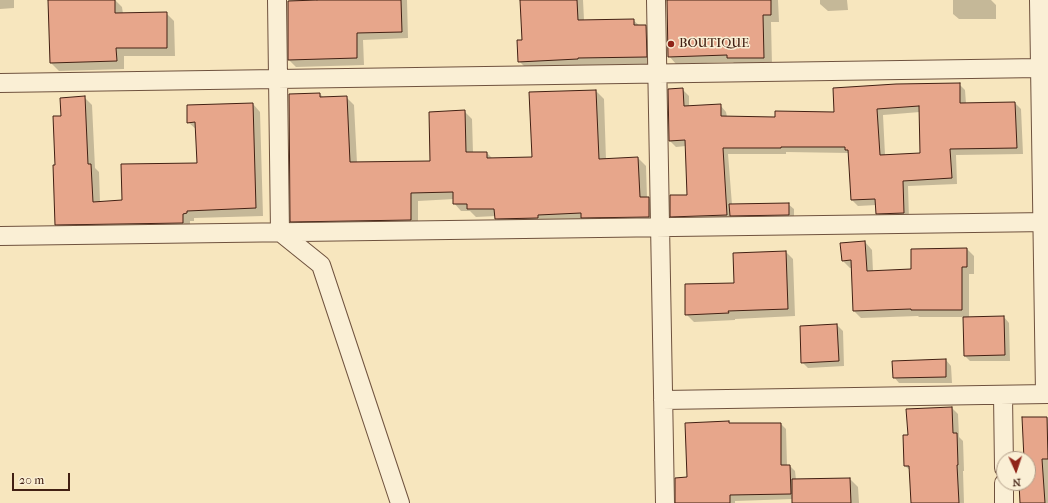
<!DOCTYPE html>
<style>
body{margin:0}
#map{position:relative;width:1048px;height:503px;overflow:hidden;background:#f7e6be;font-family:"IM FELL French Canon",serif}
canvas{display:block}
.north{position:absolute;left:996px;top:451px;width:40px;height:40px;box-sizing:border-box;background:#faefd5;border:1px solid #b09c87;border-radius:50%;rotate:177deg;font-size:11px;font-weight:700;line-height:16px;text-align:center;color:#422013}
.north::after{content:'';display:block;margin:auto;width:14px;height:18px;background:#8f2418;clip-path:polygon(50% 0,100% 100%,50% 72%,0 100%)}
.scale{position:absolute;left:12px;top:473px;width:58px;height:18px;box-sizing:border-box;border:2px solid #422013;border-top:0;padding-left:5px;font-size:12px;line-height:14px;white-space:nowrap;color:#422013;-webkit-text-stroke:3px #faefd5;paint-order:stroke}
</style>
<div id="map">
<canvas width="1048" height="503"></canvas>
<div class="north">N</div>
<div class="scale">20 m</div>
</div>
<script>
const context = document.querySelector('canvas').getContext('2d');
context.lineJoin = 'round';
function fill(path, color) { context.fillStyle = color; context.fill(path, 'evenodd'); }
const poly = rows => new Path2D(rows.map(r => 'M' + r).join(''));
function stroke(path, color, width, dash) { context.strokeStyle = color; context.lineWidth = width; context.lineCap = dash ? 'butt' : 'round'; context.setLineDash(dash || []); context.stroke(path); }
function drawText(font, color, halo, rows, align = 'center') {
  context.font = font + ' "IM FELL French Canon",serif'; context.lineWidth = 3; context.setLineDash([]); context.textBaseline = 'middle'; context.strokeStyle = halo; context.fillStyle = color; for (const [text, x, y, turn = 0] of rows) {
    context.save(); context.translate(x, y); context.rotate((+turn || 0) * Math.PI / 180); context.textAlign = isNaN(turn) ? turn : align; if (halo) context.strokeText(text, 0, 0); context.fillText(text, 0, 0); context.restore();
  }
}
const shadow = poly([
 [0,0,14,0,14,8,0,9],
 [85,0,115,0,122,7,123,14,166,13,174,21,175,56,124,56,124,69,59,71,51,63],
 [289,0,309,0,309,1,341,0,407,0,408,38,363,40,364,65,296,67,289,60],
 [521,0,583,0,584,20,633,20,640,26,646,26,652,33,653,64,585,65,585,66,526,68,519,61,523,41],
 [668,0,778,0,779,22,771,22,772,65,736,65,733,62,676,64,669,56],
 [820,0,847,0,848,10,828,11,820,4],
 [953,0,991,0,996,5,996,19,959,19,953,14],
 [959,84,965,90,966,104,1015,103,1021,109,1023,154,956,155,957,184,908,186,909,219,883,219,877,213,876,205,858,206,852,200,849,153,786,152,786,154,728,154,732,205,788,204,794,209,794,220,736,221,732,217,733,221,677,222,671,216,688,196,686,146,676,147,670,141,683,90,689,96,689,107,720,105,726,112,727,117,776,118,835,113],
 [920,112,921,154,885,155,883,115],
 [596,91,604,99,606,160,638,158,646,166,647,198,649,198,656,205,657,224,503,226,496,218,496,216,476,217,470,211,461,211,454,203,454,199,418,201,418,227,299,229,291,221,320,94,324,98,346,97,354,105,357,163,431,162,465,112,472,119,473,153,487,153,493,159,533,158],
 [84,97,92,105,95,168,99,172,100,203,123,201,198,164,197,130,188,122,253,104,260,112,263,216,194,218,194,221,190,221,190,230,64,232,56,224,56,166,62,117],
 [865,242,872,250,873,272,912,270,967,249,974,256,974,274,969,274,969,318,1004,317,1009,323,1010,361,970,361,965,356,964,317,919,317,918,316,861,318,854,311,852,268,850,268,843,261],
 [786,252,793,259,795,316,735,319,735,320,694,322,686,314],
 [837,325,843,331,844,366,808,368,802,362],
 [946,360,951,366,952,383,899,383,894,377],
 [952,408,958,414,959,437,963,441,964,471,963,471,964,503,912,503,911,471,905,466,909,436],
 [1023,418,1048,418,1048,503,1021,503,1020,483,1028,483,1028,459,1025,459],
 [729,422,730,424,781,424,786,429,787,466,790,466,795,471,796,480,850,479,858,487,859,503,793,503,793,499,735,501,735,503,676,503,688,478]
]);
const building = poly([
 [48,0,115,0,115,13,167,12,167,48,116,48,117,61,50,63,48,0],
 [317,0,401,0,402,32,357,33,357,58,288,60,288,1,317,0],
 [520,0,577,0,578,20,634,19,634,25,646,25,647,57,578,58,578,59,518,62,517,40,522,40,520,0],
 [667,0,771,0,771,15,763,15,764,58,727,58,727,55,668,57,667,0],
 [960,83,960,103,1015,102,1017,148,950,149,952,178,903,181,904,213,876,214,875,199,851,200,848,150,845,150,845,147,781,147,781,148,723,148,727,215,670,217,670,195,687,195,685,140,669,141,668,89,683,88,684,106,721,104,721,116,775,117,775,111,834,112,833,88,896,84,960,83],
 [919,106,920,153,880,155,877,109,919,106],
 [596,90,599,159,638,157,640,197,649,197,649,217,581,218,581,213,538,215,538,218,495,219,494,209,467,209,467,204,453,204,453,192,411,193,411,220,290,222,289,94,320,93,320,97,347,96,350,162,430,161,429,112,465,110,466,152,487,152,487,158,532,157,529,92,596,90],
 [85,96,88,164,91,164,93,202,122,200,121,164,197,163,195,122,187,123,187,105,253,103,256,208,187,211,187,213,183,214,183,223,55,225,53,165,55,165,53,116,61,116,60,98,85,96],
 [789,203,789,215,730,216,729,204,789,203],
 [865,241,867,271,911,269,911,249,967,248,967,267,962,267,962,310,911,310,911,309,853,311,851,260,842,261,840,243,865,241],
 [786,251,788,309,728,311,729,313,685,315,685,284,734,283,733,253,786,251],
 [1004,316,1005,355,964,356,963,317,1004,316],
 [837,324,839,361,801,363,800,326,837,324],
 [946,359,946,377,893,378,892,361,946,359],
 [952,407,953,433,957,433,958,465,957,465,959,503,911,503,909,466,904,466,903,435,908,435,906,409,952,407],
 [1022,417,1047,417,1048,459,1042,459,1045,503,1020,503,1019,483,1028,483,1028,459,1024,459,1022,417],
 [729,421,729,423,781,423,781,465,790,465,791,494,730,495,730,503,675,503,675,478,687,477,685,423,729,421],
 [850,478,851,503,792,503,792,479,850,478]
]);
const minor = poly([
 [277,0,280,232,321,265,400,503],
 [656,0,665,503],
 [1039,0,1045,394],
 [0,83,1040,68],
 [0,236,1048,222],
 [1003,395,1004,468],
 [663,400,1048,394],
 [1004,483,1004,503]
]);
const markers = [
 [671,44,4,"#8f2418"]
];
const poiNames = [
 ["BOUTIQUE",679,44]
];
fill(shadow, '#0003');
fill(building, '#e7a68b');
stroke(building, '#422013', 1);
stroke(minor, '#6f523e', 20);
stroke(minor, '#faefd5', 18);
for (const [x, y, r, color] of markers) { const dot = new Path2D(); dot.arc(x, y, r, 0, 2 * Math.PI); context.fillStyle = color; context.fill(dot); stroke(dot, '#faefd5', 1.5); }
drawText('13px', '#422013', '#faefd5', poiNames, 'left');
</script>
